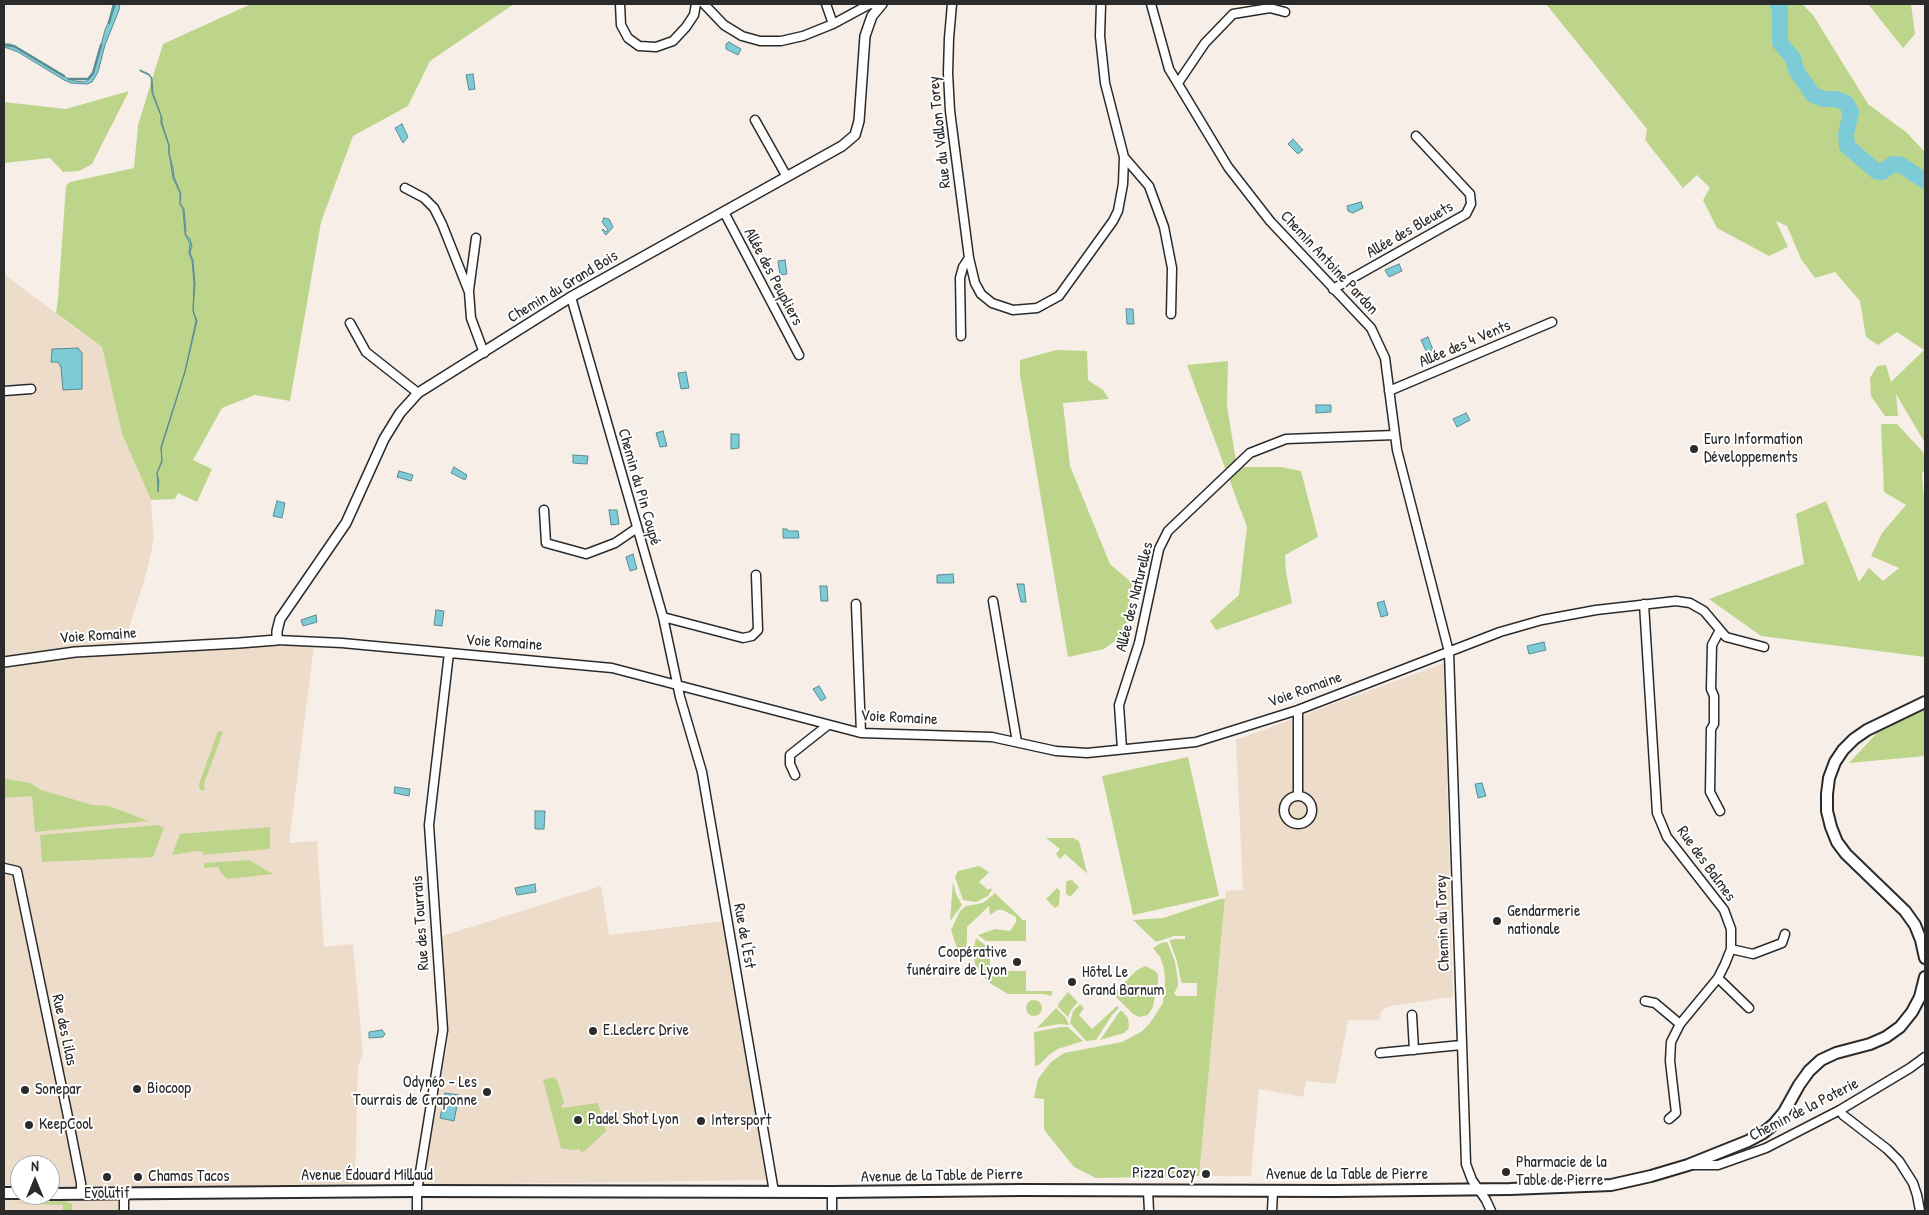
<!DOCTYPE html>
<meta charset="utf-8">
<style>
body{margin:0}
#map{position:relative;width:1929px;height:1215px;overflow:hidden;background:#f7efe7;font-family:"Patrick Hand",sans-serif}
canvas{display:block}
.frame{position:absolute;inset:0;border:5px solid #2b2b2b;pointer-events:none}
.north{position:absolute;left:10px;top:1155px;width:50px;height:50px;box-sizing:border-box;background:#fff;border:1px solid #aaa;border-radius:50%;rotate:0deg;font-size:14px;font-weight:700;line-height:20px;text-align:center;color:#2b2b2b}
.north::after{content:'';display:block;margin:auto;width:18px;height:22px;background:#2b2b2b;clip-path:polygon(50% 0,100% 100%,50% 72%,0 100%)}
</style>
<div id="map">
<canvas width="1929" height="1215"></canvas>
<div class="frame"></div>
<div class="north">N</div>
</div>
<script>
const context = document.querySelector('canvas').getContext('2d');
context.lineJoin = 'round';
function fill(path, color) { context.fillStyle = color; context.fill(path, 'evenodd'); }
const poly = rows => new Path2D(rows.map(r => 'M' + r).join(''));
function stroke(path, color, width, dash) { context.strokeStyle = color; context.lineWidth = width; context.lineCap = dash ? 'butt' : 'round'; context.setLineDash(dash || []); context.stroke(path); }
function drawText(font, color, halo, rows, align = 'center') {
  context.font = font + ' "Patrick Hand",sans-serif'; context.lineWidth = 4; context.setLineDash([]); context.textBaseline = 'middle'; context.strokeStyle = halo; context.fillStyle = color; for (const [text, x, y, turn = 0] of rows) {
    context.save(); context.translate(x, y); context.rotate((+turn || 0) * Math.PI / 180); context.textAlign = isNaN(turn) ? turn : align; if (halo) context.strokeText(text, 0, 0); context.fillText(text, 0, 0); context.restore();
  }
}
const built = poly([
 [4,274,75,328,102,347,122,434,151,500,154,538,147,571,121,653,251,646,314,646,289,843,317,841,324,947,353,944,363,1055,358,1066,355,1186,122,1190,122,1211,4,1211],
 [20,1165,50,1165,50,1195,20,1195],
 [1444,663,1453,997,1390,1006,1381,1011,1379,1020,1348,1020,1336,1084,1306,1081,1303,1097,1259,1089,1251,1176,1199,1176,1226,891,1243,890,1236,740],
 [601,886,609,935,723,921,768,1180,422,1185,448,1040,439,937]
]);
const green = poly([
 [251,4,514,4,430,61,408,106,353,136,321,222,290,401,255,395,222,408,193,460,212,469,197,502,178,493,175,499,151,500,122,434,102,347,56,313,58,298,66,186,70,182,134,168,138,125,163,44],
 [1546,4,1802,4,1813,15,1868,104,1906,132,1925,152,1925,443,1896,394,1898,416,1885,416,1871,396,1870,378,1877,366,1886,365,1891,382,1924,350,1897,332,1878,345,1866,337,1860,301,1835,272,1815,278,1801,259,1787,226,1776,221,1788,247,1769,256,1717,228,1703,200,1710,188,1697,175,1683,188,1645,140,1647,129],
 [1868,4,1911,4,1915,34,1903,48],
 [129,91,92,164,79,171,63,172,50,158,4,163,4,102,66,109],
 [1056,350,1087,351,1088,380,1103,390,1109,399,1063,403,1070,466,1110,564,1132,583,1125,634,1104,649,1068,657,1020,375,1020,360],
 [1228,361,1227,406,1237,467,1281,467,1301,471,1318,537,1285,555,1286,572,1292,603,1216,630,1210,621,1239,595,1247,527,1187,365],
 [1881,424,1897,424,1923,452,1925,458,1925,469,1922,474,1925,510,1925,657,1761,636,1709,599,1804,564,1796,514,1826,501,1859,582,1869,568,1883,581,1899,568,1871,556,1882,533,1906,505,1884,492],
 [1925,708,1925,756,1849,763,1877,733],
 [218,731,223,732,204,784,205,790,200,790,199,784],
 [1188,757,1219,896,1133,915,1102,776],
 [7,779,30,783,41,790,93,805,109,806,149,821,35,832,32,796,4,798,4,780],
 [158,825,164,828,153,857,42,862,40,835],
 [270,827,270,848,269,849,203,855,203,852,196,851,172,855,180,834],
 [1046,838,1073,838,1079,841,1087,873,1090,876,1065,854,1060,859,1056,854,1060,849],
 [249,860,273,874,227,879,219,870,219,867,204,868,204,863],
 [979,866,989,872,979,882,988,890,990,888,992,890,988,896,976,902,963,900,955,877,958,871],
 [1072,880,1079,887,1070,897,1066,893,1066,883,1067,881],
 [953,882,956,894,962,905,950,921],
 [1057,888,1060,891,1059,905,1055,908,1046,899],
 [995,893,1023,920,1026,920,1026,941,986,941,978,935,995,929,1010,931,1016,922,1016,917,1003,910,997,910,990,915,989,906,967,927,967,940,965,957,959,954,951,930,960,911,966,906,983,903],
 [1220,899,1225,899,1199,1176,1096,1178,1074,1167,1045,1131,1044,1127,1044,1099,1034,1098,1038,1079,1051,1062,1064,1053,1122,1042,1141,1032,1150,1023,1163,1003,1165,981,1164,968,1160,957,1153,948,1161,943,1166,942,1168,943,1175,962,1178,981,1178,986,1174,994,1177,996,1197,996,1197,983,1182,983,1181,981,1177,961,1170,942,1170,940,1175,939,1185,939,1185,936,1174,936,1156,942,1133,920,1163,918],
 [976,938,990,949,990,976,1002,976,1002,971,1026,971,1026,991,1052,991,1052,996,1044,994,1008,994,988,982,975,964,973,953],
 [1146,966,1155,971,1158,974,1158,981,1153,1007,1148,1015,1139,1017,1133,1014,1113,994,1137,970],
 [1068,992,1078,1002,1071,1010,1068,1017,1058,1007,1058,1004],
 '1026 1008a8 8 0 1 1 16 0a8 8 0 1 1-16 0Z',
 [1080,1004,1084,1008,1079,1015,1092,1029,1117,1006,1119,1008,1112,1015,1096,1040,1086,1041,1070,1023,1073,1011],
 [1056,1008,1066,1018,1069,1025,1059,1024,1037,1028],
 [1120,1011,1122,1011,1128,1018,1129,1028,1124,1033,1100,1040],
 [1061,1027,1068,1027,1083,1041,1058,1049,1050,1054,1039,1065,1035,1066,1034,1032],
 [554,1077,558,1082,564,1103,561,1106,562,1108,598,1103,606,1131,585,1151,581,1152,580,1149,572,1150,561,1148,543,1080],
 [66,1201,72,1204,72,1211,63,1211,63,1205,11,1203]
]);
const water = poly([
 [116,4,120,4,119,10,105,45,98,72,92,82,87,84,71,83,64,80,18,52,4,47,4,44,10,44,67,78,75,81,85,82,93,75,105,30,116,4],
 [729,42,741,49,738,55,726,49,726,44,729,42],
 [140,70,149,74,152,78,153,93,162,118,162,123,169,145,169,153,173,168,174,177,181,194,180,203,184,209,186,231,185,234,190,239,192,246,190,253,193,260,195,284,193,310,197,321,185,372,161,449,162,462,157,473,159,482,158,492,157,473,162,460,161,447,185,371,196,321,193,311,194,283,192,261,189,253,190,244,185,234,183,209,180,204,180,193,173,178,169,153,169,146,161,123,161,116,152,93,151,78,149,75,140,71,140,70],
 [473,74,475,89,469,90,466,75,473,74],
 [402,124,408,137,403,143,395,128,402,124],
 [1293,139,1303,150,1298,154,1288,144,1293,139],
 [1361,202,1363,208,1353,213,1348,211,1347,206,1361,202],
 [604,218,609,219,613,227,606,235,602,230,603,229,606,232,608,230,602,222,604,218],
 [785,260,787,274,780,275,778,261,785,260],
 [1399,264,1402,271,1389,277,1385,270,1399,264],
 [1126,309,1133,309,1134,324,1127,324,1126,309],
 [1428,337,1433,350,1427,353,1421,340,1428,337],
 [78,348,82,353,82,389,63,390,61,367,58,362,51,362,52,349,78,348],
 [686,372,689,388,681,389,678,373,686,372],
 [1316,405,1331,405,1331,412,1316,413,1316,405],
 [1466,413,1470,420,1457,427,1453,419,1466,413],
 [663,431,667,446,660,447,656,433,663,431],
 [731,434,739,434,739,448,731,449,731,434],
 [573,455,588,456,587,464,573,463,573,455],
 [454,467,467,475,465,480,451,473,454,467],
 [399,471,413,475,411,481,397,477,399,471],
 [277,501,285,503,282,518,273,516,277,501],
 [609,510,617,510,619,524,611,525,609,510],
 [783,529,787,529,788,531,798,531,799,538,783,538,783,529],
 [633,554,637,569,630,571,626,557,633,554],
 [953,574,954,583,937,583,937,575,953,574],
 [1017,584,1024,584,1026,602,1021,602,1017,584],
 [820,586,827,586,828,601,821,601,820,586],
 [1384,601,1388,615,1381,617,1377,603,1384,601],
 [436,610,444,611,442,626,434,625,436,610],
 [316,615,317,622,303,626,301,620,316,615],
 [1544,642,1546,650,1529,654,1527,646,1544,642],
 [819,686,826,698,821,701,813,689,819,686],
 [1482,783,1486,796,1478,798,1475,784,1482,783],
 [395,787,410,789,409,796,394,793,395,787],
 [535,811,545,811,544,829,535,829,535,811],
 [535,884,536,892,517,895,515,888,535,884],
 [382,1030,385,1034,383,1037,369,1038,369,1032,382,1030],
 [445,1093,459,1095,454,1121,440,1118,445,1093]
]);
const stream = poly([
 [109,23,114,4],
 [4,45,14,46,64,76],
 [69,79,88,79,93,73,101,45]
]);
const river = poly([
 [1777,4,1780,7,1780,43,1793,58,1796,70,1813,95,1824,99,1836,99,1846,103,1851,112,1846,134,1847,146,1876,171,1882,172,1893,164,1901,165,1925,181]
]);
const minor = poly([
 [620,4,621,25,628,38,639,46,656,47,673,41,686,27,694,15,696,4],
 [704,4,724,25,742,36,760,41,781,41,803,36,833,24,870,4,880,5],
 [826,4,833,24],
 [952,4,949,38,948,73,950,111,969,258,975,283,981,294,992,303,1013,310,1037,308,1059,296,1113,221,1118,211,1123,184,1124,157,1105,83,1100,36,1101,4],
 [1151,4,1169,69,1228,167,1270,221,1371,328,1385,358,1397,450,1449,652,1466,1164,1472,1180,1486,1200,1491,1211],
 [1178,83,1205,43,1233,14,1270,8,1285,12],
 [755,120,787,177],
 [1124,157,1149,186,1164,227,1172,268,1171,314],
 [405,188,424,198,434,208,442,224,469,292,471,318,484,353],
 [724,212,799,355],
 [1333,289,1466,214,1471,204,1470,194,1416,136],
 [469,290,476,238],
 [571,297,663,617,680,697,702,772,774,1192],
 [350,323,366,352,418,393],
 [961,336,960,278,963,267,969,258],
 [4,391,31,389],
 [1389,391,1552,322],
 [544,510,546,543,586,554,615,543,637,528],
 [993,601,1017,742],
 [856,604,861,733],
 [1644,604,1657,813,1667,837,1724,910,1731,929,1731,949,1725,964,1718,978,1680,1024,1671,1042,1670,1061,1676,1113,1669,1119],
 [663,617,743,638,752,636,758,630,756,575],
 [1720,630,1712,645,1711,689,1714,696,1714,724,1711,729,1710,792,1720,811],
 [277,640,342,643,612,668,861,733,992,737,1056,751,1087,753,1196,742,1298,710,1500,632,1542,620,1596,610,1676,601,1690,603,1704,611,1726,637,1764,647],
 [1122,749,1119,705,1139,643,1159,549,1168,531,1250,453,1286,439,1395,435],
 [795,775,790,764,790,755,828,725],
 '1284 810a14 14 0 1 1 28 0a14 14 0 1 1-28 0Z',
 [1298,796,1298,710],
 [4,868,17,871,67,1112,81,1183,81,1194],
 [1731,949,1753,954,1782,943,1785,934],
 [1718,978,1749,1008],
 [1645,1001,1655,1003,1680,1024],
 [1412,1015,1414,1050],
 [1380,1053,1461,1045],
 [1840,1110,1843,1115,1887,1149,1899,1161,1913,1183,1917,1195,1920,1211],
 [1692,1165,1718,1165,1766,1148,1840,1110,1910,1068,1925,1057],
 [1148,1191,1149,1211],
 [124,1194,124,1211],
 [417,1211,417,1191,443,1030,429,825,449,653],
 [832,1211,832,1192],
 [1272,1211,1273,1191]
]);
const tertiary = poly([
 [4,662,75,652,239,643,277,640,277,631,280,619,346,523,384,439,400,413,418,393,571,297,842,146,855,135,859,121,865,36,872,16,882,4]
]);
const secondary = poly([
 [1925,702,1867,730,1854,739,1843,750,1835,762,1829,778,1827,794,1827,811,1831,827,1837,842,1846,854,1905,911,1915,925,1921,940,1925,958],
 [4,1193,20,1193],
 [50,1194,417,1191,832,1192,1021,1190,1335,1191,1510,1189,1611,1185,1651,1176,1688,1165,1748,1141,1763,1133,1774,1124,1784,1112,1799,1085,1809,1071,1821,1060,1836,1053,1870,1044,1886,1037,1900,1027,1912,1012,1920,997,1925,977]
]);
const markers = [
 [1694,449,5,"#2b2b2b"],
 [1497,921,5,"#2b2b2b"],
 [1017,962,5,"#2b2b2b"],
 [1072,982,5,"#2b2b2b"],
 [593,1031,5,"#2b2b2b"],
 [137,1089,5,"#2b2b2b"],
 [25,1090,5,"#2b2b2b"],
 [487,1092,5,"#2b2b2b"],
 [578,1120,5,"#2b2b2b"],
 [701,1121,5,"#2b2b2b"],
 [29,1125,5,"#2b2b2b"],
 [1506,1172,5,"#2b2b2b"],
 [1206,1174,5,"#2b2b2b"],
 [107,1177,5,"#2b2b2b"],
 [138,1177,5,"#2b2b2b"]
];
const streetNames = [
 ["Rue du Vallon Torey",940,132,-96],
 ["Allée des Bleuets",1410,230,-30],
 ["Chemin Antoine Pardon",1329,263,47],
 ["Allée des Peupliers",773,277,62],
 ["Chemin du Grand Bois",563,287,-31],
 ["Allée des 4 Vents",1465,344,-23],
 ["Chemin du Pin Coupé",639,487,74],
 ["Allée des Naturelles",1135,597,-76],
 ["Voie Romaine",98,636,-4],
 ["Voie Romaine",504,643,4],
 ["Voie Romaine",1305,690,-20],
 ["Voie Romaine",899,718,3],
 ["Rue des Balmes",1706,864,54],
 ["Rue des Tourrais",421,923,-94],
 ["Chemin du Torey",1443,923,-92],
 ["Rue de l'Est",744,936,80],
 ["Rue des Lilas",64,1030,78],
 ["Chemin de la Poterie",1804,1110,-27],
 ["Avenue de la Table de Pierre",1347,1175],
 ["Avenue Édouard Millaud",367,1176],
 ["Avenue de la Table de Pierre",942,1176,-1]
];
const poiNames = [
 ["Euro Information",1704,440],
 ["Développements",1704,458],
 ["Gendarmerie",1507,912],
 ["nationale",1507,930],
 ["Coopérative",1007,953,"right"],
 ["funéraire de Lyon",1007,971,"right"],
 ["Hôtel Le",1082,973],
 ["Grand Barnum",1082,991],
 ["E.Leclerc Drive",603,1031],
 ["Odynéo - Les",477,1083,"right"],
 ["Tourrais de Craponne",477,1101,"right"],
 ["Biocoop",147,1089],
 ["Sonepar",35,1090],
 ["Padel Shot Lyon",588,1120],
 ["Intersport",711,1121],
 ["KeepCool",39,1125],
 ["Pharmacie de la",1516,1163],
 ["Table de Pierre",1516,1181],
 ["Pizza Cozy",1196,1174,"right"],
 ["Chamas Tacos",148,1177],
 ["Evolutif",107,1194,"center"]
];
fill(built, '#eddcca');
fill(green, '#bdd58b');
fill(water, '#7ccbd7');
stroke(water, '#5c8b92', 1);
stroke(stream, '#5c8b92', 2.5);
stroke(river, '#7ccbd7', 16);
stroke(minor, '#2b2b2b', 11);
stroke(tertiary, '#2b2b2b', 12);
stroke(secondary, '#2b2b2b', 14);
stroke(minor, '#fff', 8);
stroke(tertiary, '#fff', 9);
stroke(secondary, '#fff', 10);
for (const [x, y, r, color] of markers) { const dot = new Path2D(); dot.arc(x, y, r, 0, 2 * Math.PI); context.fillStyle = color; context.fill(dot); stroke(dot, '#fff', 2); }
drawText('16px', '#2b2b2b', '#fff', streetNames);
drawText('16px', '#2b2b2b', '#fff', poiNames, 'left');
</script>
